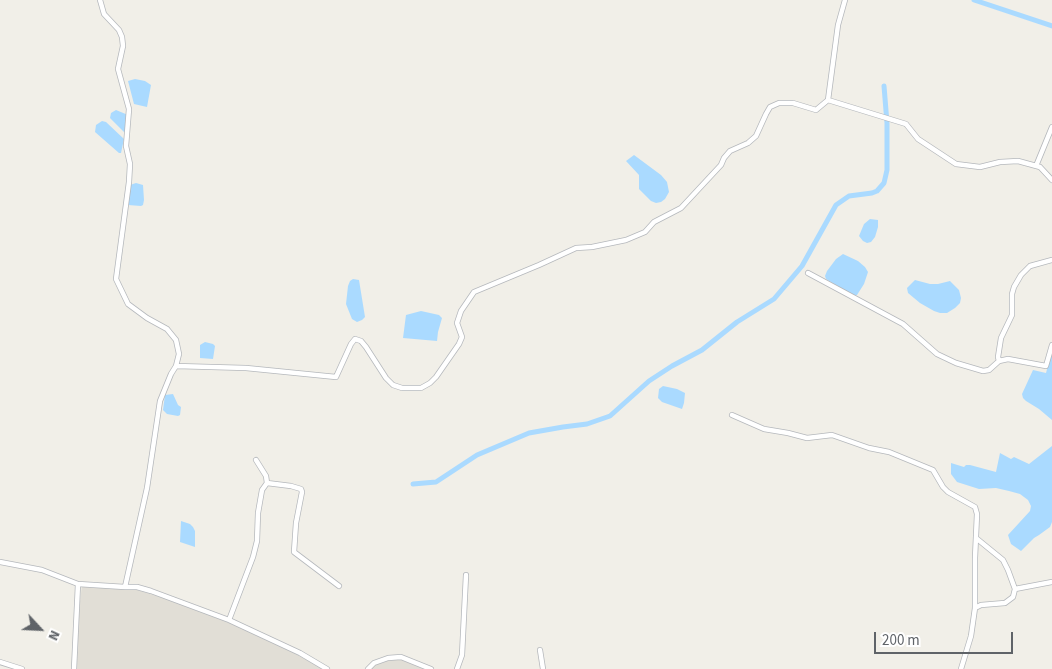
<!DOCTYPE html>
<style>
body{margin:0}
#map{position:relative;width:1052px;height:669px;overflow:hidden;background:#f1efe8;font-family:"Source Sans 3",sans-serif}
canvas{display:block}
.north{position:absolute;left:15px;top:604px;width:50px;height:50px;-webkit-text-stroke:4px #fff;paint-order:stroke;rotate:115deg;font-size:14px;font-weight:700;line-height:20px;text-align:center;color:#5f6368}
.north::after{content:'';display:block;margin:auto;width:18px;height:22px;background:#5f6368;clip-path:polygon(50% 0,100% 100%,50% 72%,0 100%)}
.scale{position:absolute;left:874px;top:632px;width:139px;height:22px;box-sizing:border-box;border:2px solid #5f6368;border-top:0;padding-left:6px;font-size:15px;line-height:18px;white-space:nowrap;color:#5f6368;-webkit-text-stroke:4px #fff;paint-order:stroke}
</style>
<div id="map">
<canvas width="1052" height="669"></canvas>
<div class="north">N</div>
<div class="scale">200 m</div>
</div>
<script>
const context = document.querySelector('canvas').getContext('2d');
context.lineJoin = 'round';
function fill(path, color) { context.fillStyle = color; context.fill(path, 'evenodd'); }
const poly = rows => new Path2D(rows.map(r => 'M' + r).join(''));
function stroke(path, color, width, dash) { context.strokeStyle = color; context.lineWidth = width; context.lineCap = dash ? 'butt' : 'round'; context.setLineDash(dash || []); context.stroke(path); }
const education = poly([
 [82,585,134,589,173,601,219,618,299,654,324,669,77,669,78,618],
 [400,657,431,669,369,669,374,664,389,659]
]);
const water = poly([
 [135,79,145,81,151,85,147,107,134,104,128,81],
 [116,110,128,115,125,133,110,118,111,113],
 [102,121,106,122,124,139,121,153,119,153,95,132,96,125],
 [634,155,661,175,667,182,669,192,665,199,661,202,656,203,651,201,639,189,639,175,626,161],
 [136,183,143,185,144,200,143,205,141,206,128,205,130,185],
 [870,219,878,220,878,227,875,237,871,242,867,243,863,241,859,236,864,224],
 [843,254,858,261,865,267,868,272,864,284,857,295,854,296,826,279,825,276,827,271,836,259],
 [353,279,359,280,365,317,362,320,357,322,352,319,346,304,348,286,350,281],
 [915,280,930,284,938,284,950,281,959,290,961,298,960,303,955,308,947,313,940,313,934,311,920,303,908,293,907,288],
 [421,311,439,315,442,318,438,332,437,341,403,338,406,315],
 [205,342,213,344,215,346,213,359,200,358,200,345],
 [1052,350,1052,420,1039,409,1026,401,1023,398,1022,394,1033,370,1046,373],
 [663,386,677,389,685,393,684,403,682,409,662,402,658,398,659,389],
 [173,394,178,405,181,407,180,415,178,416,167,414,163,410,165,395],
 [1052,446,1052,522,1050,527,1039,535,1034,538,1021,551,1011,544,1008,535,1030,511,1031,506,1028,500,1020,494,1009,491,996,488,979,489,957,482,951,474,951,463,964,467,966,465,970,465,996,472,1000,453,1011,459,1014,457,1029,464],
 [181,521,190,524,193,527,195,531,195,547,180,542]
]);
const canal = poly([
 [974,0,1052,26],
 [413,484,436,482,477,455,529,433,563,427,587,424,610,416,649,381,672,366,702,350,737,322,774,299,802,266,836,205,849,196,872,193,877,191,884,183,887,170,887,123,884,86]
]);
const minor = poly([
 [100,0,104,14,119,30,122,37,123,46,118,69,129,109,126,146,130,164,129,182,116,279,128,304,147,318,167,329,176,340,179,354,176,366,171,374,160,401,147,488,125,587,137,587,151,591,229,620,300,653,327,669],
 [828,100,906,124,918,139,956,164,980,167,1000,162,1018,161,1040,167,1052,180],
 [1036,166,1052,127],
 [808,273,903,324,937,354,956,363,983,371,989,370,999,361,1008,359,1046,366,1052,345],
 [999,361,998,357,1001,338,1012,315,1012,294,1014,287,1021,275,1030,266,1052,260],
 [176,366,246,368,336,377,351,344,355,339,361,341,366,347,386,378,393,385,402,388,421,388,430,383,436,377,459,344,462,337,457,323,461,311,474,292,539,265,576,248,592,247,626,240,645,232,654,222,681,208,721,165,724,158,730,151,748,143,756,136,766,114,770,107,779,103,793,103,816,110,828,100,838,25,845,0],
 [732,415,764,429,788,433,807,438,832,435,869,448,889,452,933,470,943,487,948,492,975,507,977,514,975,558,975,608,971,636,961,669],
 [267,483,291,486,301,489,302,492,296,523,294,552,339,586],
 [0,562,42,570,78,584,125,587],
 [1015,589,1052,582],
 [975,608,981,605,1005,603,1013,597,1015,589,1008,570,1003,560,976,538],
 [229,620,253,557,257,541,258,513,262,490,267,483,266,476,256,460],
 [540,650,543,669],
 [0,662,22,669],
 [74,669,78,584],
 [368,669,374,663,388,658,401,657,431,669],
 [457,669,462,655,466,575]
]);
fill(education, '#e1ded6');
fill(water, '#aadaff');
stroke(canal, '#aadaff', 5);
stroke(minor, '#b5b8bc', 6);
stroke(minor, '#fff', 4.5);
</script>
